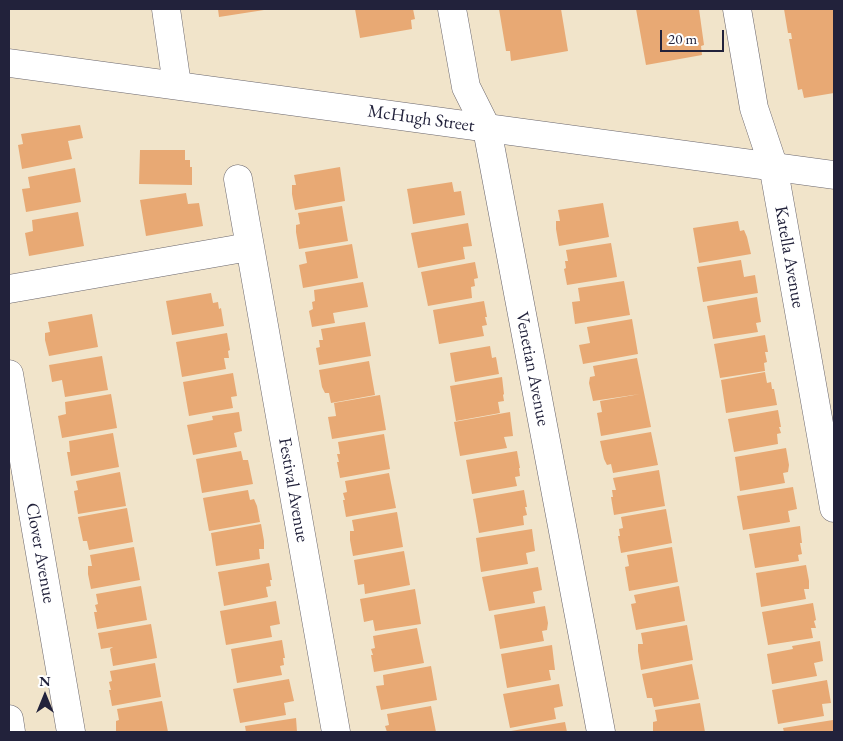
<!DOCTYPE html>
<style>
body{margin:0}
#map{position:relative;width:843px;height:741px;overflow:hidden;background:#f1e4ca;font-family:"EB Garamond",serif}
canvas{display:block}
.frame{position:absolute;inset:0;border:10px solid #22223b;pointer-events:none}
.north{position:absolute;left:20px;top:671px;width:50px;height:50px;-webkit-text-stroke:4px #fff;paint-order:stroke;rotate:0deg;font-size:14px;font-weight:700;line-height:20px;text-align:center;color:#22223b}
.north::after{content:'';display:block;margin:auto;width:18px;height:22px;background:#22223b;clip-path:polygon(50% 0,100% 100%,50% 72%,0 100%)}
.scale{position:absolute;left:660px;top:30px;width:64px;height:22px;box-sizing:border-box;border:2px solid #22223b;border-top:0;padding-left:6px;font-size:15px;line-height:18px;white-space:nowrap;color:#22223b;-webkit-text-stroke:4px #fff;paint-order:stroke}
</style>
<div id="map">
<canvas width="843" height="741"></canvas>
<div class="frame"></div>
<div class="north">N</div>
<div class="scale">20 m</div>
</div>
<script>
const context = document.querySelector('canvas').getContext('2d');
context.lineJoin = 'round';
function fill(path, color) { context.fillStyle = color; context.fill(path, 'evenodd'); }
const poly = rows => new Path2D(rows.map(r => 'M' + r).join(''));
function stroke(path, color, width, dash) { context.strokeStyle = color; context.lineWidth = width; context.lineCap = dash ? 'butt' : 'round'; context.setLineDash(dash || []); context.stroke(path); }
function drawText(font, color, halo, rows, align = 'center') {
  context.font = font + ' "EB Garamond",serif'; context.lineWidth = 5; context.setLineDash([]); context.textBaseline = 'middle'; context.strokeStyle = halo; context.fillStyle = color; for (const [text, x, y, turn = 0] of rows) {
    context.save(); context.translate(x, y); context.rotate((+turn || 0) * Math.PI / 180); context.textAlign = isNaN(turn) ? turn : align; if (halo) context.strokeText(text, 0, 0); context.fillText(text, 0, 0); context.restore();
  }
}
const building = poly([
 [218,9,264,9,264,10,219,17],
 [355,9,413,9,415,19,411,20,412,29,360,38],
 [499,9,561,9,568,51,511,61,510,51,506,51],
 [636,9,699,9,704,45,701,46,702,55,646,65],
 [784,9,834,9,834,93,804,98,802,89,798,90,789,39,792,39,791,33,788,33],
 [80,125,83,138,68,141,72,159,22,169,18,145,23,144,21,134],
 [140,150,185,150,185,160,190,160,190,167,192,167,192,185,139,184],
 [340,167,345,201,295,210,292,194,292,185,296,185,294,175],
 [75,168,81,202,26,212,22,189,30,188,28,177],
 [452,182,454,192,461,191,465,215,413,224,407,189],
 [186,193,188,204,199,203,203,226,146,236,140,200],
 [603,203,609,237,559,246,556,229,556,221,560,221,558,210],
 [342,206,348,241,299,249,296,232,296,225,300,224,298,213],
 [78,212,84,246,29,256,25,233,33,231,32,220],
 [738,221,740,231,744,230,747,237,751,254,699,263,693,228],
 [468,223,472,246,463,247,465,259,418,268,411,233],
 [611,243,617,277,567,285,564,269,566,268,565,261,568,261,566,250],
 [352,244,358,278,303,288,299,265,307,263,305,252],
 [741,260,744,277,755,275,758,293,703,302,697,267],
 [475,262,478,278,474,279,475,286,471,287,472,298,428,306,421,272],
 [624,281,630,315,575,324,572,302,580,301,578,288],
 [363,282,368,307,333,313,335,323,312,327,309,311,313,309,312,302,315,301,314,290],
 [211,293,213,303,218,302,219,309,221,308,224,326,172,335,166,301],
 [757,297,761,322,756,323,758,332,713,339,707,306],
 [484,301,487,317,485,317,487,325,482,326,484,336,439,344,433,310],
 [92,314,98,347,49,356,45,340,45,333,50,332,48,322],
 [632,319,638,354,583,364,579,345,590,343,587,327],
 [365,322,371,356,319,365,316,348,320,347,319,340,323,340,321,329],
 [227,333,230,350,228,351,229,358,224,358,226,369,182,377,176,342],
 [765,335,768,352,765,352,767,362,764,363,765,371,720,378,714,344],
 [490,346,492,358,496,357,499,374,455,382,450,353],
 [102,356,108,390,65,397,62,380,52,382,49,365],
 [637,358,651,427,601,436,597,413,602,412,600,401,640,394,593,401,589,383,590,377,595,376,593,366],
 [369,361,375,395,331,403,329,393,325,393,322,387,319,370],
 [765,372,767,383,771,382,772,389,774,389,777,405,726,413,721,380],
 [233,373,237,396,231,397,233,408,189,416,183,382],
 [502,377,504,394,503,395,504,401,498,402,500,413,456,421,450,386],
 [111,394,117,428,62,438,58,416,66,414,65,402],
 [380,395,386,430,332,439,328,417,336,416,334,403],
 [778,410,781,427,779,427,781,433,777,434,778,444,734,452,728,419],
 [239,412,242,431,234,433,237,447,193,455,187,425,213,420,212,416],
 [510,412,513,436,504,437,507,448,460,456,454,422],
 [651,432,658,465,613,473,611,464,607,465,604,459,600,441],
 [113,433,119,467,71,476,67,452,70,452,69,441],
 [384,434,390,469,340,478,337,462,339,462,337,454,340,454,338,442],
 [786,448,789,465,788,472,783,473,785,483,740,491,735,457],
 [241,451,243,460,248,460,253,484,202,493,196,459],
 [517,451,520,468,519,468,520,476,515,477,517,486,472,494,466,460],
 [659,470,665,506,614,515,611,497,613,497,612,490,616,490,613,478],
 [120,472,126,506,78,514,74,491,78,490,76,481],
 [389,473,396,508,346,517,343,500,345,500,343,493,347,492,345,481],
 [793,487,797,509,788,511,790,522,743,530,737,496],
 [248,490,250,500,254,499,257,506,260,522,209,531,203,498],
 [524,490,527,507,525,507,527,515,523,516,524,525,479,533,473,499],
 [127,508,133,542,89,550,87,541,83,541,78,517],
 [666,509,672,543,621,553,618,536,620,536,619,529,623,528,621,517],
 [397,512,403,547,353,556,350,540,350,531,354,531,352,520],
 [261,524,264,541,264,549,259,549,260,559,216,566,211,533],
 [800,526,802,543,800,543,802,554,798,555,799,561,755,568,749,534],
 [532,529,535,551,526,553,528,564,481,572,476,538],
 [134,547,140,580,91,589,88,574,88,566,92,566,90,555],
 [672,547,678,582,629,591,625,567,629,566,627,555],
 [404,551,410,585,365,594,364,584,358,585,354,560],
 [269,563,272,580,270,580,271,586,266,587,268,597,224,606,218,572],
 [806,565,809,581,809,589,804,589,806,599,761,607,756,573],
 [538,567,542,590,533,592,535,603,489,611,482,577],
 [141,586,147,620,97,629,94,612,97,612,95,605,98,604,96,594],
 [679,586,685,621,636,630,631,604,636,603,634,595],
 [415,589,421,624,375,631,373,620,364,622,360,599],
 [276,601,280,624,270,626,272,637,226,645,220,611],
 [813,603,816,620,814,621,816,628,811,628,813,638,768,645,762,612],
 [545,606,548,623,547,630,542,631,544,641,500,649,494,615],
 [151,624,157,658,113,666,110,649,113,647,101,649,98,633],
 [687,625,693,660,641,670,638,651,638,644,643,644,641,633],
 [417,628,424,663,374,672,371,655,373,655,371,649,375,648,373,636],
 [282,640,285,658,283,658,284,665,280,666,282,675,237,683,231,649],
 [820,641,823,661,814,663,817,676,772,684,767,654,793,649,792,646],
 [552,645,555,670,549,670,551,680,507,688,501,654],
 [155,663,161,697,112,706,109,690,111,690,109,682,112,681,110,671],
 [692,664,699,699,654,707,652,698,647,698,642,674],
 [431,666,437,700,381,710,376,686,384,685,383,675],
 [289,679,294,701,284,703,286,715,240,723,233,689],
 [827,680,831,703,822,704,824,716,778,724,772,690],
 [559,684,563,706,554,708,556,719,510,728,503,694],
 [162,701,168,732,116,732,116,721,119,720,117,709],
 [700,703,705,732,653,732,653,722,657,721,655,710],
 [431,706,436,732,387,732,385,726,389,725,387,714],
 [296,718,297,732,246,732,245,726],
 [833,720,834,732,784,732,783,728],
 [565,722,567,732,511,732,511,731]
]);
const minor = poly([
 [166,9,177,85],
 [452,9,466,87,487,129,601,732],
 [737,9,754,108,773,165,834,508],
 [238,179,336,732],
 [9,289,249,247],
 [9,374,71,732],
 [9,719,11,732]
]);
const major = poly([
 [9,63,834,175]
]);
const streetNames = [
 ["McHugh Street",421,119,8],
 ["Katella Avenue",789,257,80],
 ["Venetian Avenue",532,369,79],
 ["Festival Avenue",293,490,80],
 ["Clover Avenue",40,553,80]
];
fill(building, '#e8a974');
stroke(minor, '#6a666d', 29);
stroke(major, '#6a666d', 29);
stroke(minor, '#fff', 28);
stroke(major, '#fff', 28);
drawText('18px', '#22223b', '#fff', streetNames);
</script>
